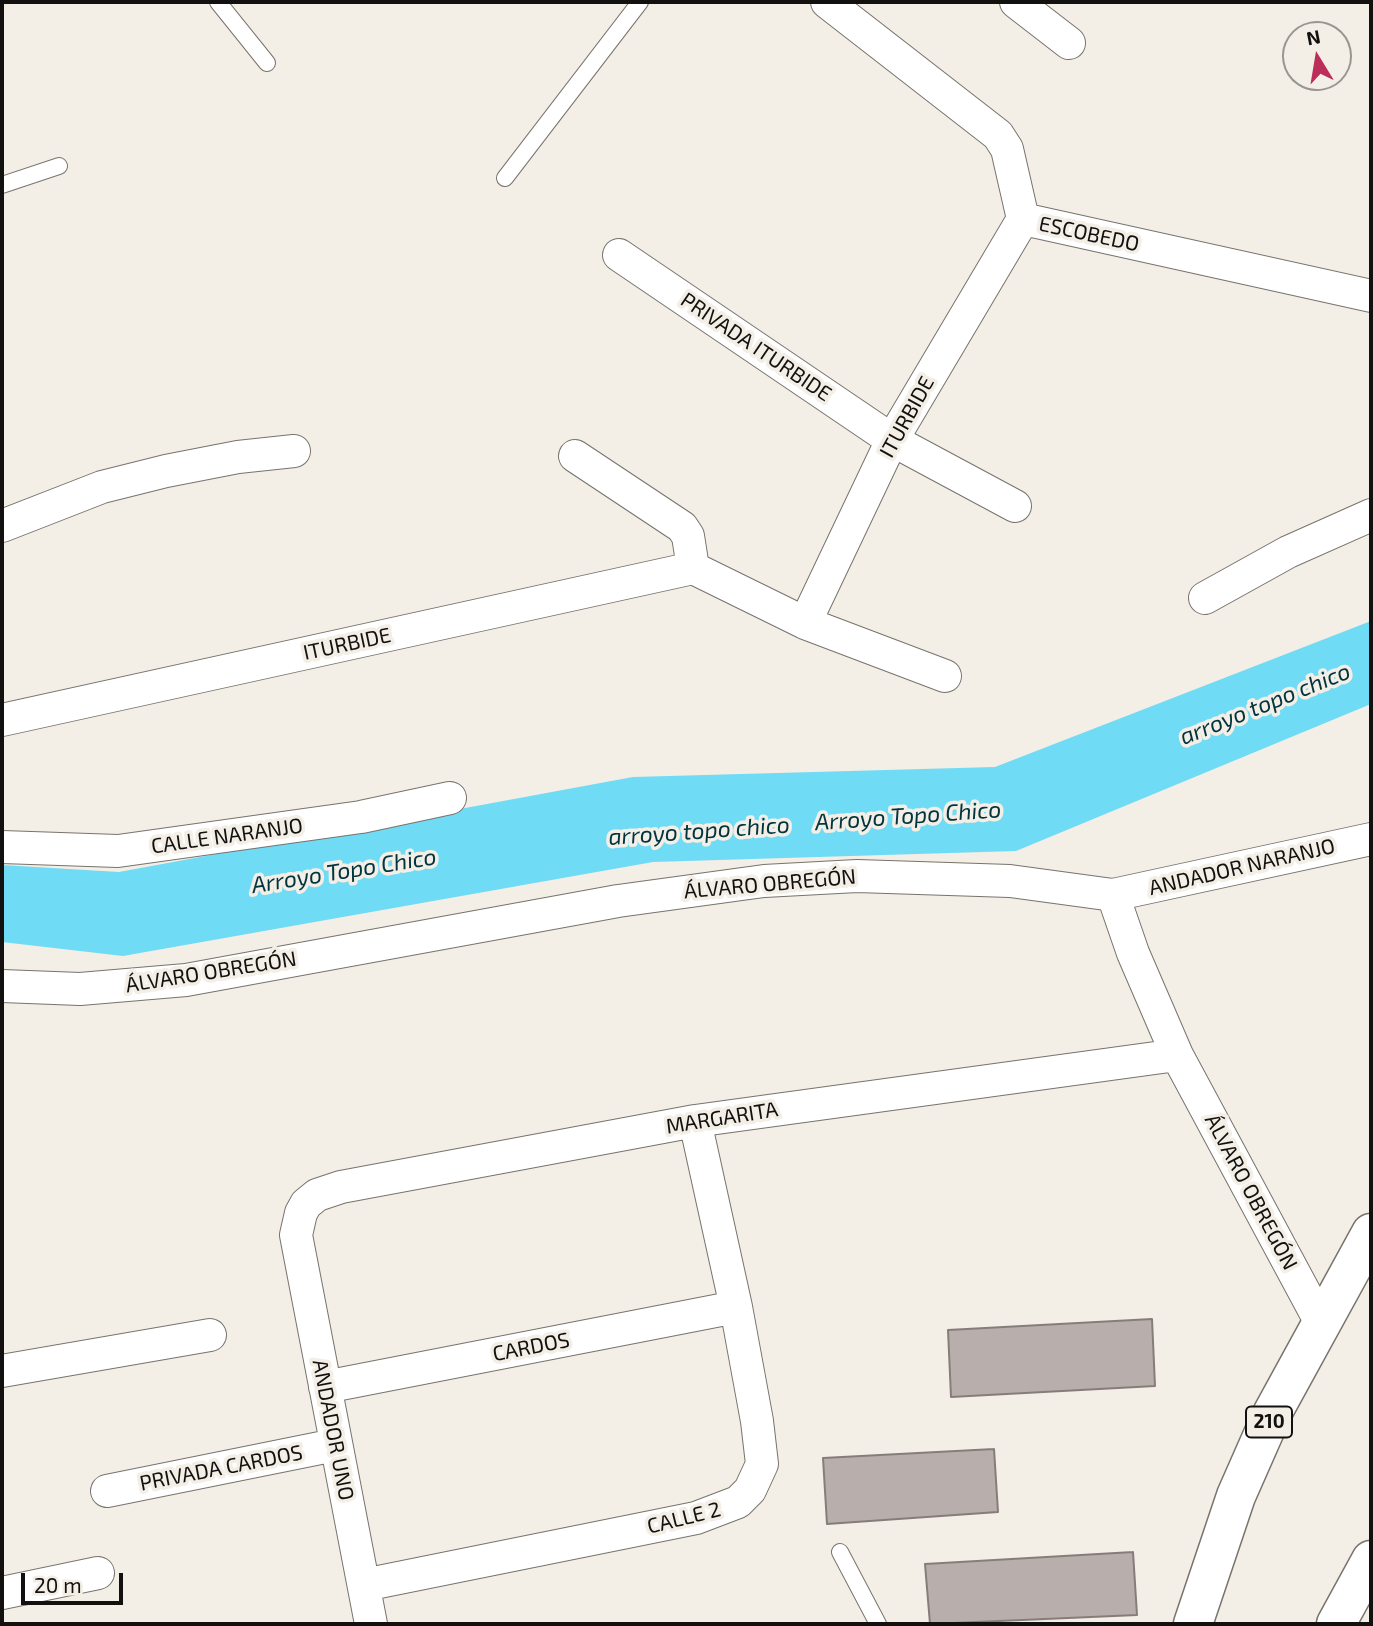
<!DOCTYPE html>
<meta charset="utf-8">
<style>
body{margin:0}
#map{position:relative;width:1373px;height:1626px;overflow:hidden;background:#f3eee6;font-family:"Exo 2",sans-serif}
canvas{display:block}
.frame{position:absolute;inset:0;border:4px solid #13110f;pointer-events:none}
.north{position:absolute;left:1282px;top:21px;width:70px;height:70px;box-sizing:border-box;background:#f3eee6;border:2px solid #999690;border-radius:50%;rotate:349deg;font-size:19px;font-weight:700;line-height:28px;text-align:center;color:#13110f}
.north::after{content:'';display:block;margin:auto;width:24px;height:32px;background:#bc2d5a;clip-path:polygon(50% 0,100% 100%,50% 72%,0 100%)}
.scale{position:absolute;left:21px;top:1573px;width:102px;height:32px;box-sizing:border-box;border:4px solid #13110f;border-top:0;padding-left:9px;font-size:21px;line-height:24px;white-space:nowrap;color:#13110f;-webkit-text-stroke:5px #f3eee6;paint-order:stroke}
</style>
<div id="map">
<canvas width="1373" height="1626"></canvas>
<div class="frame"></div>
<div class="north">N</div>
<div class="scale">20 m</div>
</div>
<script>
const context = document.querySelector('canvas').getContext('2d');
context.lineJoin = 'round';
function fill(path, color) { context.fillStyle = color; context.fill(path, 'evenodd'); }
const poly = rows => new Path2D(rows.map(r => 'M' + r).join(''));
function stroke(path, color, width, dash) { context.strokeStyle = color; context.lineWidth = width; context.lineCap = dash ? 'butt' : 'round'; context.setLineDash(dash || []); context.stroke(path); }
function drawText(font, color, halo, rows, align = 'center') {
  context.font = font + ' "Exo 2",sans-serif'; context.lineWidth = 7; context.setLineDash([]); context.textBaseline = 'middle'; context.strokeStyle = halo; context.fillStyle = color; for (const [text, x, y, turn = 0] of rows) {
    context.save(); context.translate(x, y); context.rotate((+turn || 0) * Math.PI / 180); context.textAlign = isNaN(turn) ? turn : align; if (halo) context.strokeText(text, 0, 0); context.fillText(text, 0, 0); context.restore();
  }
}
const water = poly([
 [1371,621,1371,704,1016,851,653,862,123,956,2,942,2,865,119,872,633,777,995,767]
]);
const building = poly([
 [1152,1319,1155,1386,951,1397,948,1330,1152,1319],
 [994,1449,998,1512,827,1524,823,1458,994,1449],
 [1133,1552,1137,1615,930,1624,925,1564,1133,1552]
]);
const lane = poly([
 [218,2,267,63],
 [505,178,640,2],
 [2,185,59,166],
 [840,1552,878,1624]
]);
const street = poly([
 [827,2,998,135,1007,149,1023,219],
 [1016,2,1069,43],
 [1023,219,1371,296],
 [619,255,892,440,1015,506],
 [575,456,682,527,688,536,693,568],
 [2,526,102,487,166,471,238,457,294,451],
 [693,568,805,623,945,676],
 [1205,598,1288,552,1371,515],
 [805,623,892,440,1023,219],
 [2,720,693,568],
 [2,847,118,851,361,817,450,798],
 [1113,895,1133,953,1177,1055,1320,1321],
 [2,986,80,989,186,980,618,901,764,881,857,876,1010,881,1113,895,1371,839],
 [2,1371,210,1335],
 [325,1387,736,1307],
 [107,1491,335,1445],
 [364,1585,696,1518,738,1502,750,1490,762,1464,757,1421,736,1307,695,1121],
 [2,1593,98,1573],
 [371,1624,296,1235,301,1213,306,1204,317,1195,341,1187,695,1121,1177,1055]
]);
const highway = poly([
 [1193,1624,1236,1496,1273,1412,1371,1233],
 [1336,1624,1371,1560]
]);
const shields = [
 [1269,1422,46]
];
const shieldNames = [
 ["210",1269,1422]
];
const streetNames = [
 ["ESCOBEDO",1089,234,12],
 ["PRIVADA ITURBIDE",756,347,34],
 ["ITURBIDE",907,417,-61],
 ["ITURBIDE",347,644,-12],
 ["CALLE NARANJO",227,836,-8],
 ["ANDADOR NARANJO",1242,867,-13],
 ["ÁLVARO OBREGÓN",770,884,-5],
 ["ÁLVARO OBREGÓN",211,972,-9],
 ["MARGARITA",722,1118,-9],
 ["ÁLVARO OBREGÓN",1251,1192,62],
 ["CARDOS",531,1347,-11],
 ["ANDADOR UNO",333,1430,79],
 ["PRIVADA CARDOS",221,1468,-11],
 ["CALLE 2",684,1518,-14]
];
const waterNames = [
 ["arroyo topo chico",1265,704,-22],
 ["Arroyo Topo Chico",908,816,-4],
 ["arroyo topo chico",699,831,-4],
 ["Arroyo Topo Chico",344,871,-9]
];
fill(water, '#6fdbf4');
fill(building, '#b8aeac');
stroke(building, '#867d7b', 2);
stroke(lane, '#78736c', 18);
stroke(street, '#78736c', 34);
stroke(highway, '#78736c', 41);
stroke(lane, '#fff', 16);
stroke(street, '#fff', 32);
stroke(highway, '#fff', 38);
for (const [x, y, w] of shields) { const box = new Path2D(); box.roundRect(x - w / 2, y - 15.5, w, 31, 5); context.fillStyle = '#f3eee6'; context.fill(box); stroke(box, '#13110f', 2); }
drawText('bold 19px', '#13110f', null, shieldNames);
drawText('21px', '#13110f', '#f3eee6', streetNames);
drawText('italic 23px', '#00353f', '#f3eee6', waterNames);
</script>
